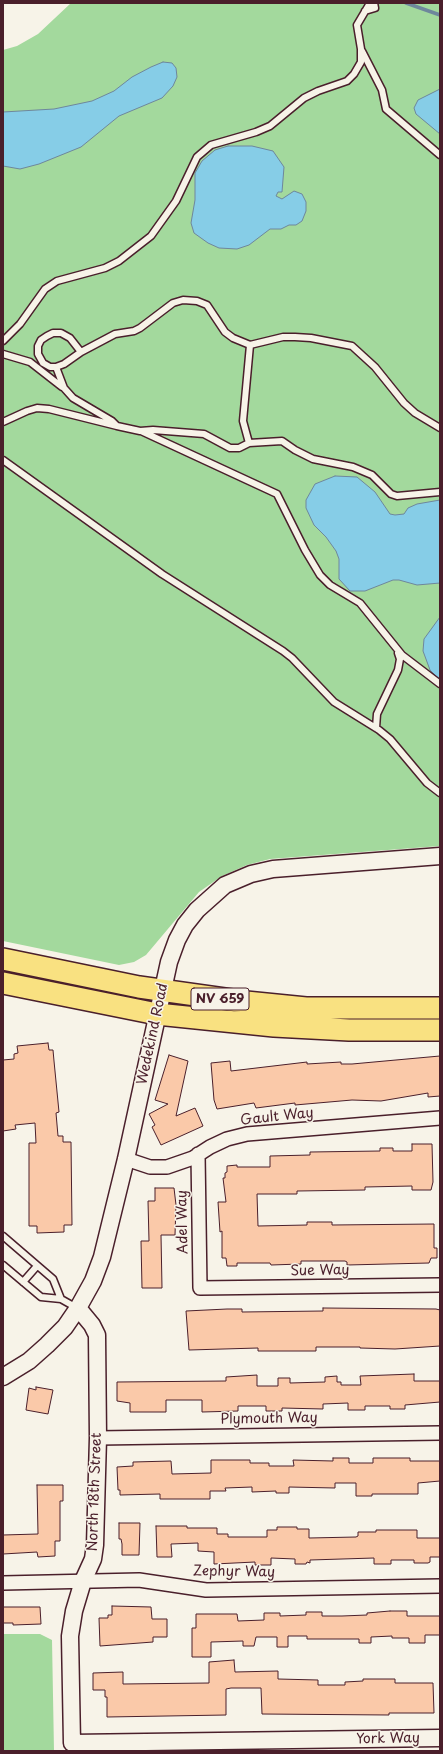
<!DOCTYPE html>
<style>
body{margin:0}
#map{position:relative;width:443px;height:1754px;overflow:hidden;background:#f7f3e8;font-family:"Playpen Sans",sans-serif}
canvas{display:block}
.frame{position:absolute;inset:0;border:4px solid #4a1f2b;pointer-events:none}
</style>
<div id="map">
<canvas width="443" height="1754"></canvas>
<div class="frame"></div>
</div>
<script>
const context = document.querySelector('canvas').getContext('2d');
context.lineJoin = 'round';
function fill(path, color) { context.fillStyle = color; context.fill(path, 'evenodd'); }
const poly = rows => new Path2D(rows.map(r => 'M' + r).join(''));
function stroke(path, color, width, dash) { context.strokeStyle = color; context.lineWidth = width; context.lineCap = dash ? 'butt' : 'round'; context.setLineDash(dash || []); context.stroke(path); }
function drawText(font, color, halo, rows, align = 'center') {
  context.font = font + ' "Playpen Sans",sans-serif'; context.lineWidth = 3; context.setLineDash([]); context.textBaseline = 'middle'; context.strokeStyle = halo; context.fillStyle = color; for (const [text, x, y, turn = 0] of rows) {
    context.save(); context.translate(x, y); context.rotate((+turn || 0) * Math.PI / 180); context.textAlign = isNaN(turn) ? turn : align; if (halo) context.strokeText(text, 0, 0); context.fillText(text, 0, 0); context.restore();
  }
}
const green = poly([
 [71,3,440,3,440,846,270,859,247,865,222,876,199,892,146,955,134,962,119,965,3,941,3,50,17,46,38,34],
 [3,1634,40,1634,52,1640,54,1751,3,1751]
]);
const water = poly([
 [163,62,172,63,176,68,177,77,173,86,162,98,119,116,81,147,39,164,20,169,3,166,3,112,54,109,92,101,114,91,132,77,151,67,163,62],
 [440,89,440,134,416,114,414,108,418,100,440,89],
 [228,146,252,146,273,151,284,167,282,192,278,192,276,196,282,199,294,191,302,194,306,202,306,211,302,221,296,225,289,225,281,229,270,229,249,245,237,249,219,248,208,243,194,233,191,223,195,200,195,173,202,161,215,150,228,146],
 [335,476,357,477,375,492,390,514,395,515,404,514,408,508,417,504,440,500,440,583,417,585,399,580,393,580,365,591,350,591,339,579,339,559,336,551,326,537,314,525,306,508,306,500,315,484,335,476],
 [440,617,440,680,430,670,423,651,424,639,440,617]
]);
const stream = poly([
 [406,3,440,15]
]);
const building = poly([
 [48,1043,49,1050,53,1050,54,1061,59,1112,56,1113,58,1136,63,1136,63,1142,71,1142,72,1225,64,1225,64,1232,37,1233,37,1226,29,1226,29,1143,36,1143,35,1123,15,1125,16,1129,3,1131,3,1060,14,1059,14,1054,18,1053,17,1046,48,1043],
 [169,1055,188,1061,176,1116,195,1108,203,1126,161,1145,152,1127,155,1125,149,1114,168,1104,155,1100,169,1055],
 [440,1056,440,1096,428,1097,428,1093,381,1101,352,1100,295,1105,295,1103,256,1108,254,1103,217,1109,214,1100,211,1063,230,1061,231,1071,307,1062,307,1064,341,1062,341,1064,352,1064,440,1056],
 [412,1144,432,1144,433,1182,431,1190,412,1190,412,1186,365,1187,365,1190,297,1191,297,1194,257,1194,258,1226,307,1225,307,1222,332,1222,332,1225,434,1224,434,1248,437,1248,437,1258,431,1258,429,1263,347,1265,347,1262,345,1261,301,1261,301,1264,271,1265,270,1263,237,1263,237,1266,227,1266,226,1258,222,1258,222,1231,220,1232,218,1202,226,1202,223,1178,225,1178,225,1173,227,1172,227,1166,237,1165,237,1167,270,1167,270,1156,310,1155,310,1152,380,1151,380,1148,393,1148,393,1151,412,1151,412,1144],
 [155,1188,174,1188,176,1205,175,1235,161,1235,162,1288,142,1288,141,1241,149,1241,148,1201,155,1201,155,1188],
 [323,1308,436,1309,440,1310,440,1346,395,1349,360,1348,360,1347,316,1347,316,1351,258,1351,258,1348,189,1350,186,1311,227,1309,242,1309,242,1312,323,1311,323,1308],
 [414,1374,414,1381,440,1381,440,1402,405,1405,405,1409,390,1409,390,1406,365,1406,365,1410,348,1410,348,1403,323,1404,323,1409,282,1408,282,1411,266,1411,266,1406,238,1406,238,1411,202,1412,202,1400,166,1400,166,1412,130,1412,130,1403,117,1401,117,1382,226,1381,226,1377,257,1375,257,1386,278,1386,278,1378,290,1378,290,1383,325,1382,325,1377,337,1376,337,1382,341,1382,341,1385,361,1385,360,1376,414,1374],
 [36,1387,53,1390,48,1414,26,1410,29,1388,36,1390,36,1387],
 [333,1458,349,1458,349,1463,373,1463,373,1458,410,1458,410,1461,440,1461,440,1481,418,1483,418,1494,372,1494,372,1496,356,1496,356,1483,335,1483,335,1488,289,1487,289,1493,276,1493,276,1491,252,1492,252,1487,225,1488,226,1491,210,1491,210,1499,160,1499,160,1494,120,1495,120,1490,118,1490,117,1467,133,1466,133,1462,171,1461,172,1474,211,1473,211,1460,250,1460,250,1463,269,1463,269,1466,294,1466,293,1460,333,1461,333,1458],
 [37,1485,63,1485,63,1501,60,1501,60,1541,55,1541,55,1556,38,1557,37,1552,3,1554,3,1535,38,1534,37,1485],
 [119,1523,140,1523,139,1555,122,1555,122,1544,121,1539,119,1539,119,1523],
 [156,1526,187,1526,187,1528,217,1528,217,1534,228,1534,228,1537,267,1537,267,1530,277,1530,277,1527,297,1527,297,1529,309,1529,309,1538,356,1537,358,1536,358,1532,376,1532,376,1530,417,1530,417,1538,440,1538,440,1557,430,1557,430,1562,428,1563,414,1563,414,1560,391,1560,391,1564,374,1564,374,1558,310,1560,310,1563,307,1562,306,1564,295,1564,295,1559,271,1558,271,1565,255,1565,255,1562,214,1564,214,1552,198,1551,198,1543,171,1544,172,1557,157,1557,156,1526],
 [112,1606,151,1607,152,1619,167,1619,167,1637,153,1637,153,1642,100,1646,99,1618,108,1618,108,1615,112,1615,112,1606],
 [3,1607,40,1607,41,1624,13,1625,13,1623,3,1623,3,1607],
 [390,1611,407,1611,407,1616,440,1616,440,1635,425,1635,425,1643,409,1643,409,1638,392,1638,392,1636,371,1637,371,1643,359,1643,359,1639,307,1639,307,1636,288,1636,288,1647,277,1647,277,1637,256,1637,254,1646,243,1646,243,1641,211,1642,211,1657,192,1657,192,1628,196,1628,196,1614,237,1614,238,1621,264,1620,264,1613,280,1613,280,1616,306,1615,306,1612,322,1612,322,1616,342,1616,367,1615,367,1613,390,1611],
 [234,1660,235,1672,278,1671,278,1679,318,1680,318,1685,345,1685,345,1682,363,1681,363,1679,395,1679,395,1683,433,1683,434,1713,389,1713,389,1715,262,1714,261,1688,231,1688,226,1689,226,1715,107,1717,107,1697,105,1697,105,1690,93,1690,93,1673,123,1672,123,1684,209,1683,209,1662,234,1660]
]);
const service = poly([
 [365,11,375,8,374,3],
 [362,51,382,90,386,109,440,155],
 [3,341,20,324,45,289,57,281,105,268,119,261,151,236,176,201,197,157,211,145,256,132,270,126,304,98,318,91,347,81,354,74,361,62,361,49,357,25,370,3],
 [81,352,70,338,61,333,53,333,47,336,41,340,38,346,38,354,43,363,50,367,56,367,64,364,81,352,115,334,134,331,140,328,173,303,183,300,197,301,207,305,225,332,233,338,250,345,283,337,295,337,311,338,352,346,375,367,404,403,415,413,440,428],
 [3,354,30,362,62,387],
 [56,367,64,388,73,398,112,421,117,426,140,431,153,430,204,434,230,448,239,448,249,443,282,441,295,450,313,459,353,467,372,475,391,494,397,496,440,492],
 [3,422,27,411,37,408,49,409,117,426],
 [141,431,277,494,305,550,320,575,330,585,360,603,402,655,440,684],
 [249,443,243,421,250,345],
 [3,460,162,574,283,651,292,658,334,702,379,730,390,739,427,783,440,793],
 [376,728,377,714,398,670,400,659,398,653],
 [3,1236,53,1279,61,1299],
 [3,1265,41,1297,61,1299,77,1308],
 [23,1282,37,1266]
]);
const minor = poly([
 [198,1154,200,1288,440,1285],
 [126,1159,150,1167,167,1167,193,1158,210,1147,227,1139,247,1134,440,1118],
 [98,1438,440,1433],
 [3,1583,139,1580,206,1590,440,1586]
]);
const tertiary = poly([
 [78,1308,92,1325,97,1335,98,1438,95,1545,93,1559,83,1581,74,1611,70,1636,72,1743,440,1738],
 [3,1377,29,1361,47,1345,65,1327,78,1308,93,1281,102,1257,126,1159,169,962,177,940,185,925,197,910,225,885,251,874,273,869,440,856]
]);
const primary = poly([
 [3,959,139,987,246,1002,306,1008,440,1008],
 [3,983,157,1014,274,1026,349,1030,440,1030]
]);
const shields = [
 [220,999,58]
];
const shieldNames = [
 ["NV 659",220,999]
];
const streetNames = [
 ["Wedekind Road",153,1034,-78],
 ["Gault Way",277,1117,-6],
 ["Adel Way",183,1222,-91],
 ["Sue Way",320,1271,-1],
 ["Plymouth Way",269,1419,-1],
 ["North 18th Street",95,1492,-88],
 ["Zephyr Way",234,1572,1],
 ["York Way",388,1739,-1]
];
fill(green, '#a3d99d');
fill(water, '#86cde7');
stroke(water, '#6e879c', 1);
stroke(stream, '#6e879c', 3.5);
fill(building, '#fac9a9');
stroke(building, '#4a1f2b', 1);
stroke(service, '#4a1f2b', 9);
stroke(minor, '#4a1f2b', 16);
stroke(tertiary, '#4a1f2b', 19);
stroke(primary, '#4a1f2b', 24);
stroke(service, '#f7f3e8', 6);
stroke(minor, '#f7f3e8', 13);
stroke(tertiary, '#f7f3e8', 16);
stroke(primary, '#f9e181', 21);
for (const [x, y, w] of shields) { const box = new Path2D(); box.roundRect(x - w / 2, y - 11, w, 22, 3); context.fillStyle = '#f7f3e8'; context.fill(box); stroke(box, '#4a1f2b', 1); }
drawText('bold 13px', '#4a1f2b', null, shieldNames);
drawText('14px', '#4a1f2b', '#f7f3e8', streetNames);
</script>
